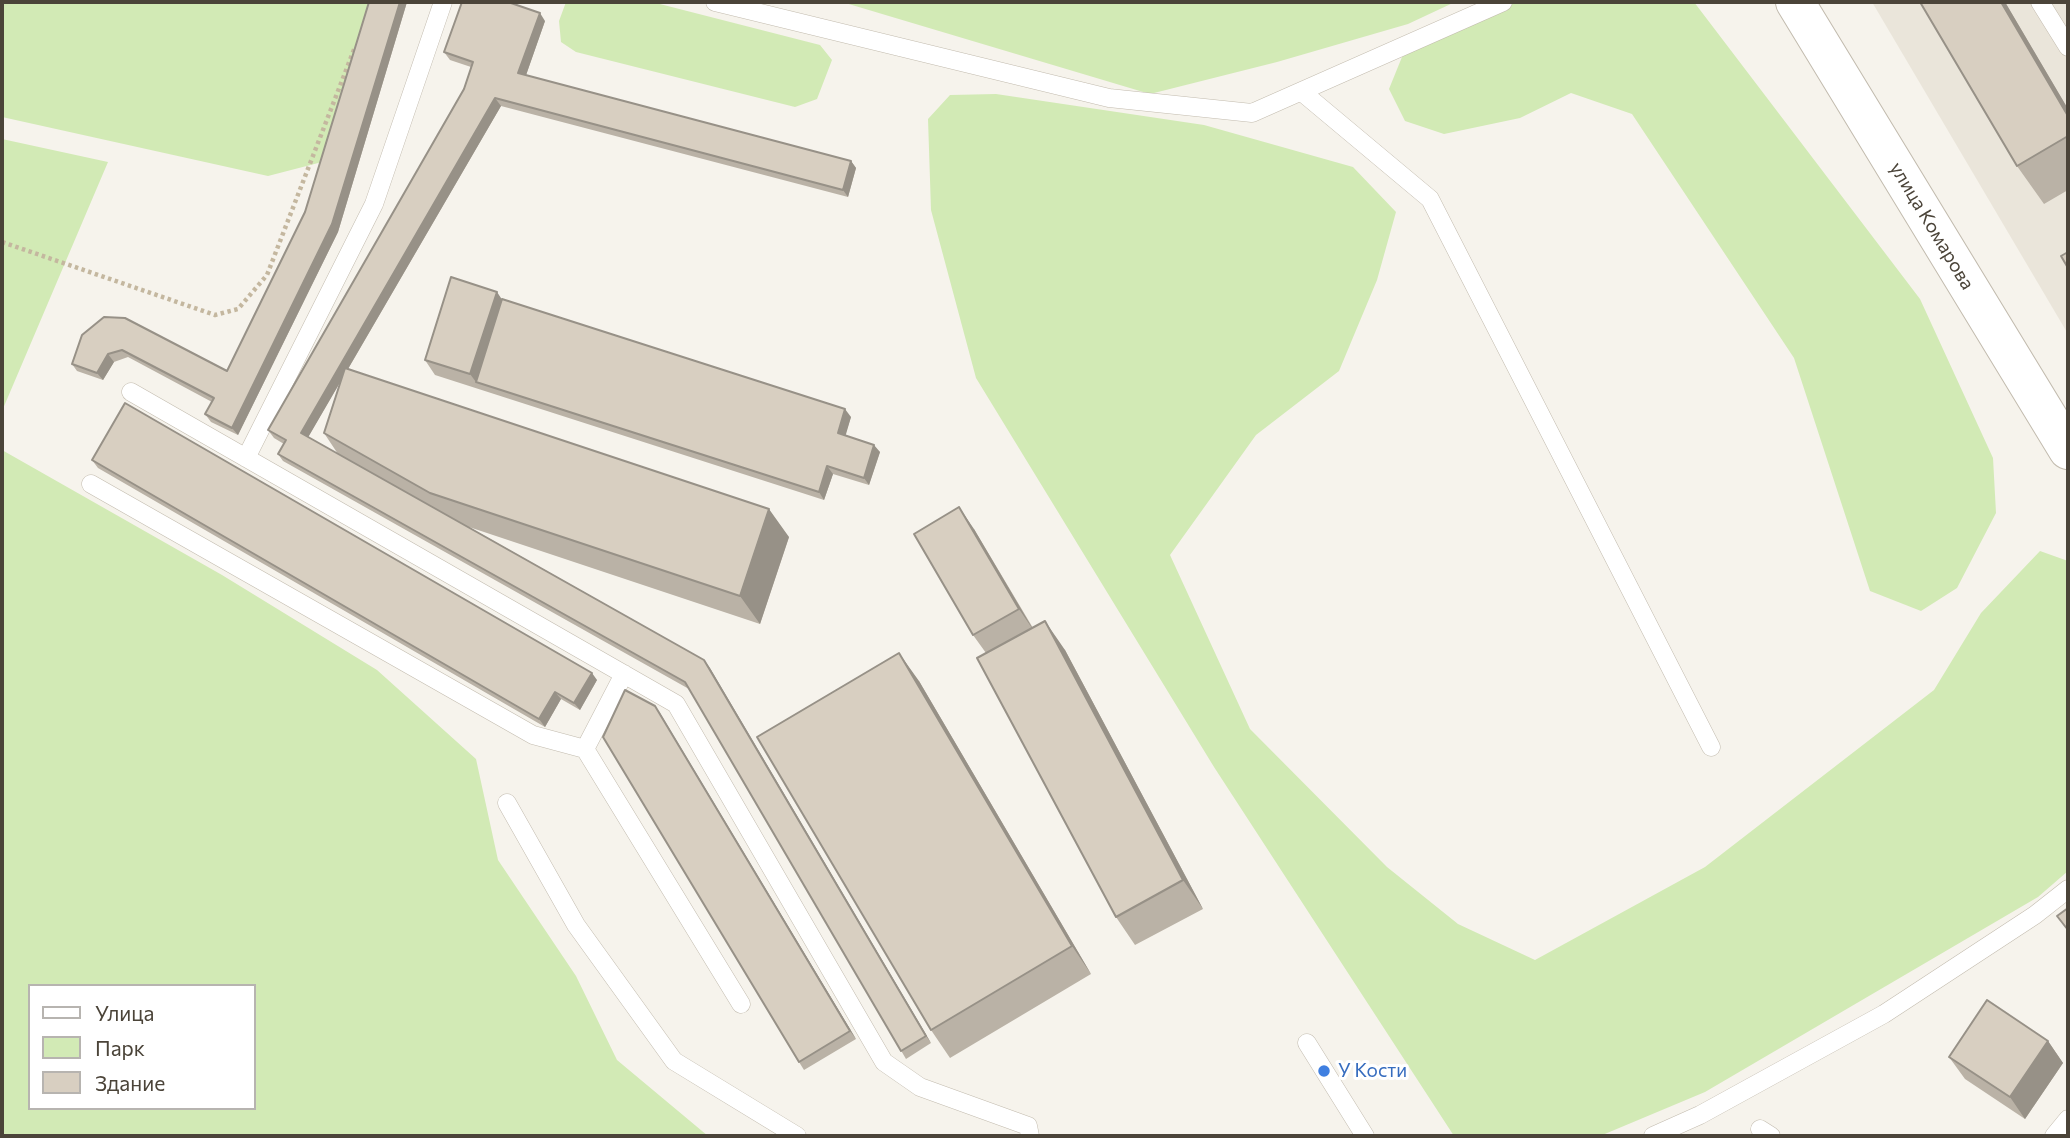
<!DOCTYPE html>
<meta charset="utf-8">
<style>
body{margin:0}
#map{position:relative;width:2070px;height:1138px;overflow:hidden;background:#f6f3ec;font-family:Commissioner,sans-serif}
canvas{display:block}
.frame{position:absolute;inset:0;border:4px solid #4b4439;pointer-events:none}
.legend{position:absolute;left:28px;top:984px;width:228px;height:126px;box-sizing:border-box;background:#fff;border:2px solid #b7b4b0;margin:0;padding:9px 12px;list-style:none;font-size:21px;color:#4b4439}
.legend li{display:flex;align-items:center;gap:14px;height:35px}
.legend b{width:35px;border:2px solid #b7b4b0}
</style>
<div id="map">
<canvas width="2070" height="1138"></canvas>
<div class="frame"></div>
<ul class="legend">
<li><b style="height:9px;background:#fff"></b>Улица</li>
<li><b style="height:19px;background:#d2eab5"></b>Парк</li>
<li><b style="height:19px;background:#d8cfc1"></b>Здание</li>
</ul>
</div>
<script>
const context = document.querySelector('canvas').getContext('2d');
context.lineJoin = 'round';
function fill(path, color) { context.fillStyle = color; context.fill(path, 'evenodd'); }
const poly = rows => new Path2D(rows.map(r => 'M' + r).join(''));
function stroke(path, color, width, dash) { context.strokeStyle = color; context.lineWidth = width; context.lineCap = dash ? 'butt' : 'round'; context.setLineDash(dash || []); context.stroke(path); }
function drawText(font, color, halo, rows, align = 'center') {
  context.font = font + ' Commissioner,sans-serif'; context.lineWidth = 6; context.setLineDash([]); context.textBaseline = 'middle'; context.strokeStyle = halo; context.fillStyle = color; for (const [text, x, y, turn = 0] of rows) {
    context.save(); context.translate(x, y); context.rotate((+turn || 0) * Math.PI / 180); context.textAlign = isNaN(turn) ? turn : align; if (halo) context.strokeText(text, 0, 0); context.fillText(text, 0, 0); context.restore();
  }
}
const residential = poly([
 [1872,2,2068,2,2068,334]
]);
const green = poly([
 [2,2,376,2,322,162,268,176,2,117],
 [566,2,652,2,820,45,832,60,817,99,795,107,576,52,561,42,559,21],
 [842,2,1455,2,1408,24,1277,62,1150,94],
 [1505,2,1694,2,1920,299,1993,458,1996,513,1957,588,1921,611,1870,591,1794,358,1632,114,1571,93,1520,118,1444,134,1405,121,1389,89,1402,57,1486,7],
 [996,94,1204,125,1353,167,1396,212,1377,280,1339,371,1256,435,1170,555,1250,729,1387,867,1458,924,1535,960,1705,867,1934,690,1981,613,2040,551,2068,561,2068,871,2038,897,1705,1092,1600,1136,1454,1136,1214,767,976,378,931,210,928,119,950,95],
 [2,139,108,162,2,411],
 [2,450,222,575,377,670,476,759,498,860,576,976,617,1060,708,1136,2,1136],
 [30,986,254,986,254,1108,30,1108]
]);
const path = poly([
 [2,242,215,315,238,309,267,275,355,47]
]);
const service = poly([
 [715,2,1109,98,1252,113,1503,2],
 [2040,2,2068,47],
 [1302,92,1430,199,1711,747],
 [131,392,676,704,884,1062,920,1087,1028,1126,1030,1136],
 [246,458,374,204,443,2],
 [91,484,533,735,585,749],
 [624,674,585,749,741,1004],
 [507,803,576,925,674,1061,797,1136],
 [1307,1043,1365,1136],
 [1760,1129,1771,1136],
 [1653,1136,1700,1115,1884,1014,2035,915,2068,889],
 [2054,1136,2068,1119]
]);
const tertiary = poly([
 [1795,2,2068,450]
]);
const wall = poly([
 [369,2,407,2,338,232,238,435,211,422,205,414,212,402,128,357,114,362,103,380,77,371,72,364,82,335,227,371,305,212],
 [2005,2,2068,109,2068,190,2044,204,2017,166],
 [545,21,526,75,851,161,856,168,848,197,501,106,348,369,789,537,760,624,469,527,704,660,931,1043,906,1059,689,689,283,461,278,454,284,444,274,438,268,430,464,89,471,67,450,60,444,52],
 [340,382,324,433,338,454,308,437],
 [502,299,851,417,845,435,880,452,869,485,833,474,824,500,435,375,425,360],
 [92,460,597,680,580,710,561,699,545,727,98,468],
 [974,529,1033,628,1065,650,1203,909,1135,945,1116,917,986,653,973,635],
 [919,681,1091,974,950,1058,931,1030],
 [655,706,856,1039,804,1070,799,1062],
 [2048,1041,2063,1063,2025,1119,1965,1079,1949,1057]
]);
const shadedWall = poly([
 [400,2,407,2,338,232,238,435,232,428],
 [2001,2,2005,2,2068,109,2068,116],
 [540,13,545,21,524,81,518,73],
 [495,98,501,106,306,441,301,433],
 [851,161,856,168,848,197,843,190],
 [497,292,507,307,476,382,470,374],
 [108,354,114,362,103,380,97,373],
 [845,409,851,417,844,441,838,433],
 [874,445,880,452,869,485,864,478],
 [827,466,833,474,824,500,819,492],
 [959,507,974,529,1034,631,1019,609],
 [769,509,789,537,760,624,740,596],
 [1045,621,1065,650,1203,909,1183,880],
 [899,653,919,681,1091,974,1072,946],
 [704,660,710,668,931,1043,926,1036],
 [592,673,597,680,580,710,574,703],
 [555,692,561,699,545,727,539,719],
 [655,706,660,713,856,1039,850,1031],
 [2048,1041,2063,1063,2025,1119,2010,1097]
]);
const building = poly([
 [369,2,400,2,332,224,232,428,205,414,214,398,122,350,108,354,97,373,72,364,82,335,104,317,125,318,227,371,305,212,369,2],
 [462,2,508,2,540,13,518,73,851,161,843,190,495,98,301,433,704,660,926,1036,901,1051,685,682,278,454,286,440,268,430,464,89,473,62,444,52,462,2],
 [1920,2,2001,2,2068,116,2068,136,2017,166,1920,2],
 [2068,252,2068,268,2061,256,2068,252],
 [451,277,497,292,470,374,425,360,451,277],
 [502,299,845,409,838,433,874,445,864,478,827,466,819,492,476,382,502,299],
 [345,368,769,509,740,596,430,493,324,433,345,368],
 [125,403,592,673,574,703,555,692,539,719,92,460,125,403],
 [959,507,1019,609,973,635,914,534,959,507],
 [1045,621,1183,880,1116,917,977,658,1045,621],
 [899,653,1072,946,931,1030,757,737,899,653],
 [625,690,655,706,850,1031,799,1062,603,737,625,690],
 [2068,908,2068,930,2057,916,2068,908],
 [1987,1000,2048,1041,2010,1097,1949,1057,1987,1000]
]);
const markers = [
 [1324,1071,7,"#3f7fe0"]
];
const streetNames = [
 ["улица Комарова",1932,226,59]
];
const shopNames = [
 ["У Кости",1338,1071]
];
fill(residential, '#eae5da');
fill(green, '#d2eab5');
stroke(service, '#c2bbae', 19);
stroke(tertiary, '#c2bbae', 40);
stroke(path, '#c4b79f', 4.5, [3.5, 3.5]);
stroke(service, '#fff', 18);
stroke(tertiary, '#fff', 38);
fill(wall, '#bab2a6');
fill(shadedWall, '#979187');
fill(building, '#d8cfc1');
stroke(building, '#979187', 2);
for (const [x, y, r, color] of markers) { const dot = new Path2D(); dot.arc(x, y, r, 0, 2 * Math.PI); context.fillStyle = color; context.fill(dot); stroke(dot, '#fff', 2.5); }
drawText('19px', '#4b4439', '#fff', streetNames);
drawText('19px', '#366cbe', '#fff', shopNames, 'left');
</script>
